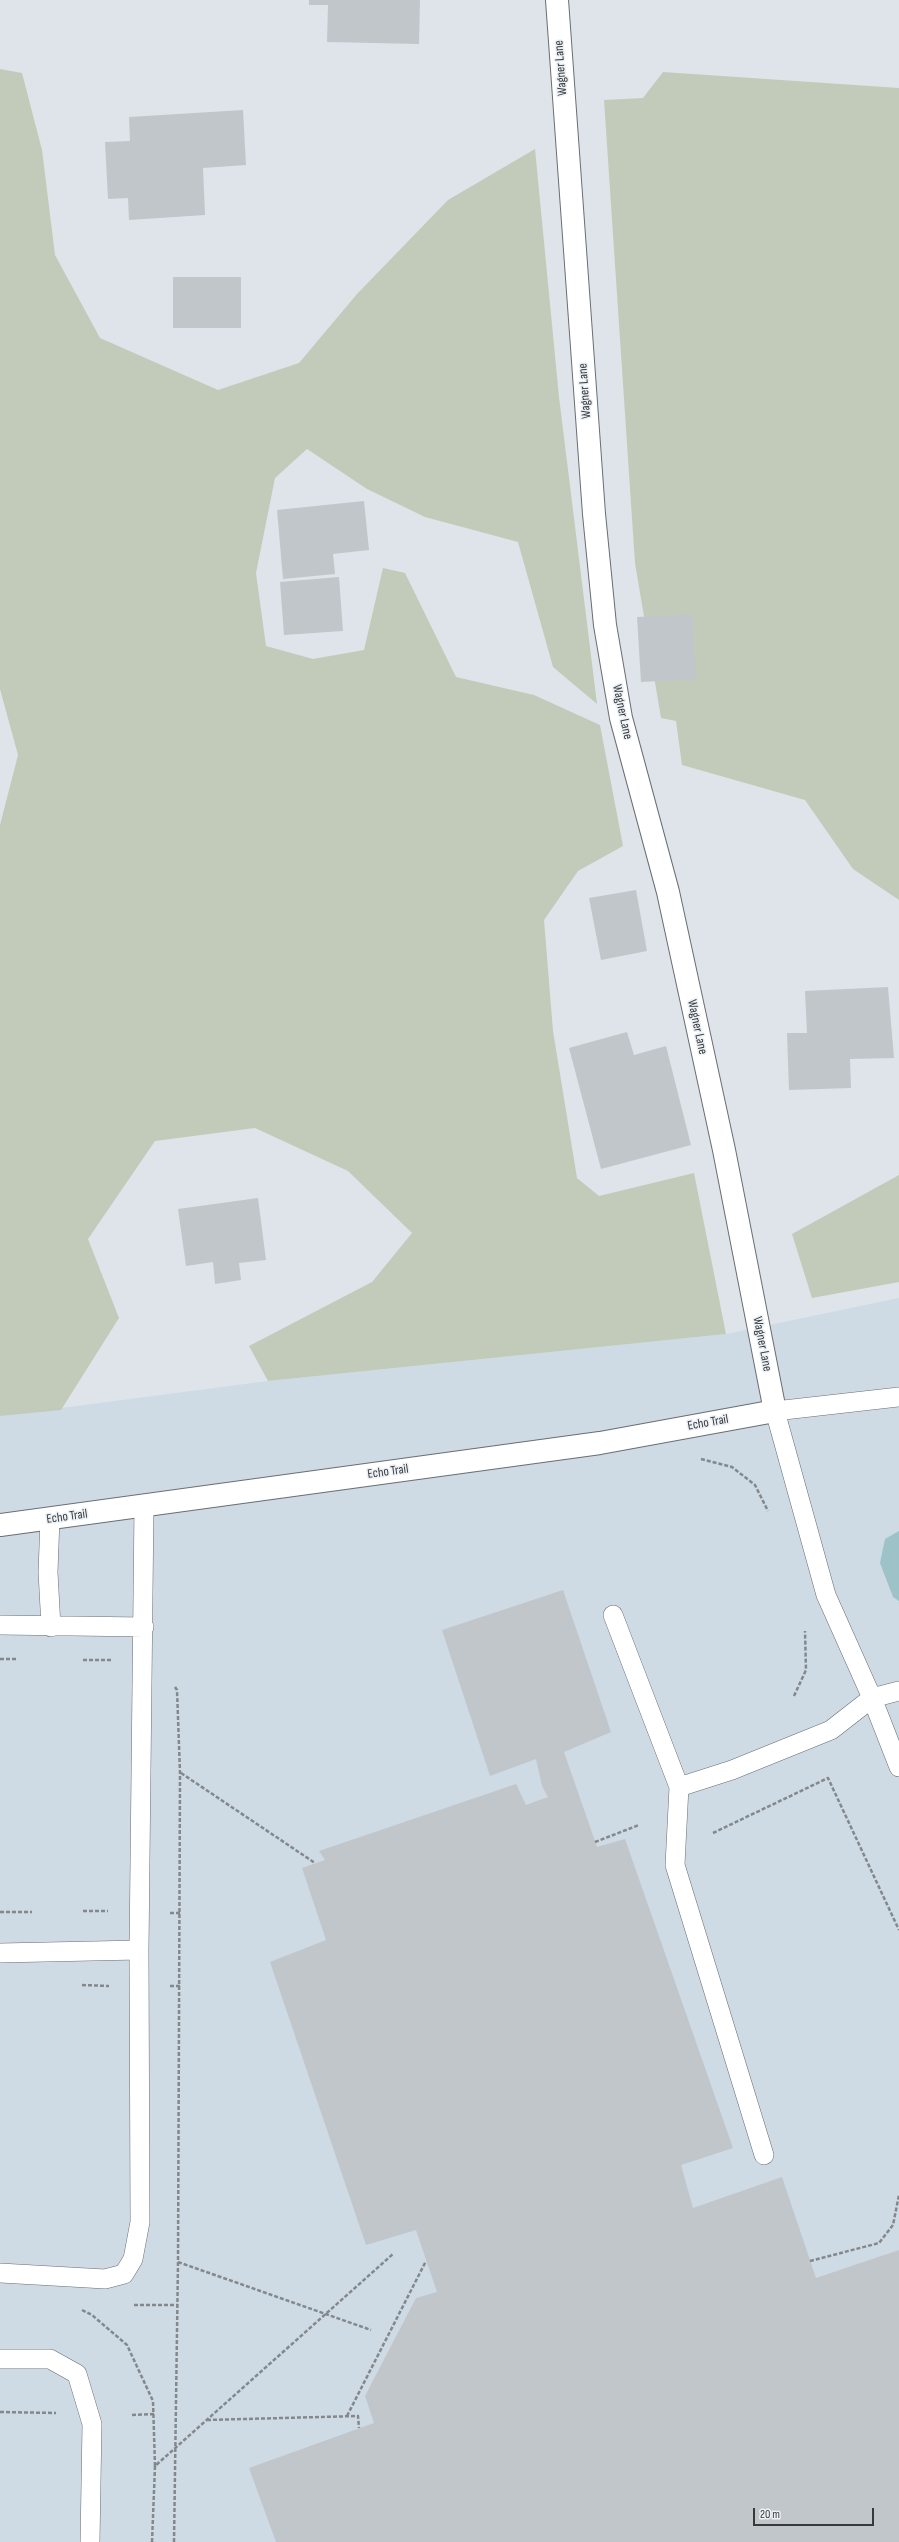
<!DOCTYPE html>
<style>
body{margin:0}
#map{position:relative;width:899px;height:2542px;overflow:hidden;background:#dee4e9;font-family:"Sofia Sans Condensed",sans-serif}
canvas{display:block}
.scale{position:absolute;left:753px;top:2508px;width:121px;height:18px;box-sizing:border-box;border:2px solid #37393b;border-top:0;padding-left:5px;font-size:12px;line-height:14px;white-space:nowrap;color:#37393b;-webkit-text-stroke:3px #ecf1f6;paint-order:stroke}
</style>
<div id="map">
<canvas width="899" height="2542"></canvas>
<div class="scale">20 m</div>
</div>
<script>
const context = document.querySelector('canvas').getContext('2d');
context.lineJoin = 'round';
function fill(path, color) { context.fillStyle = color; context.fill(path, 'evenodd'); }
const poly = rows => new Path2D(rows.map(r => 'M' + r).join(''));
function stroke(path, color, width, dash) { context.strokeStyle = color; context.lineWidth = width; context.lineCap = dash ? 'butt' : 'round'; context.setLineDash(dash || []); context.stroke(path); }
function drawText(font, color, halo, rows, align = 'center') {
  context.font = font + ' "Sofia Sans Condensed",sans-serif'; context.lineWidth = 3; context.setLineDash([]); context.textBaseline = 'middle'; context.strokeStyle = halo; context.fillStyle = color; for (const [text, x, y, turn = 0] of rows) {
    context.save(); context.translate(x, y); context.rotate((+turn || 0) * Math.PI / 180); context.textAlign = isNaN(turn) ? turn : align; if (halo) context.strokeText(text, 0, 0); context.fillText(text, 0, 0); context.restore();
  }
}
const built = poly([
 [899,1298,899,2542,0,2542,0,1416,268,1381,726,1334]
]);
const green = poly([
 [0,69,22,73,42,150,55,255,100,338,218,390,299,363,357,294,448,200,535,149,559,397,597,704,553,667,518,542,425,517,367,489,307,449,275,478,256,573,266,646,313,659,364,650,383,568,405,573,456,677,534,695,600,725,623,846,578,871,544,920,553,1031,577,1178,599,1196,694,1173,726,1334,268,1381,249,1346,372,1282,412,1233,348,1171,255,1128,155,1141,88,1239,119,1318,61,1410,0,1416,0,825,18,755,0,689],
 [663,72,899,88,899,900,853,869,805,800,682,765,676,721,661,718,635,563,604,100,643,98],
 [899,1175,899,1282,812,1298,792,1234]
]);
const water = poly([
 [899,1531,899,1601,893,1597,880,1563,885,1539]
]);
const building = poly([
 [309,0,420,0,419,44,327,42,328,5,309,5],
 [243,110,246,165,203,168,205,215,129,220,128,198,108,199,105,142,130,141,129,117],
 [173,277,241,277,241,328,173,328],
 [364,501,369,550,333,554,335,574,283,579,277,510],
 [339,577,343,631,284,635,280,582],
 [692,614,696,679,641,682,637,617],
 [636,890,647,951,601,960,589,898],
 [888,987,894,1058,850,1059,851,1088,789,1090,787,1033,807,1033,805,991],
 [627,1032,634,1055,666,1046,691,1145,601,1169,569,1048],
 [258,1198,266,1260,239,1263,241,1280,215,1284,213,1262,186,1266,178,1209],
 [563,1590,611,1732,564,1752,597,1847,625,1839,733,2148,681,2165,693,2208,782,2177,816,2278,899,2250,899,2542,276,2542,249,2468,374,2423,365,2396,416,2298,437,2292,416,2230,366,2245,270,1962,326,1940,302,1868,325,1860,319,1851,516,1784,526,1805,548,1797,542,1786,536,1759,490,1776,442,1630]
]);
const path = poly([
 [701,1459,732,1467,755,1485,768,1511],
 [0,1659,16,1659],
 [83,1660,111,1660],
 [794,1696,806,1670,805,1631],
 [181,1773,315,1863],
 [713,1833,828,1778,899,1930],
 [595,1842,639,1825],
 [83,1911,108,1911],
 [0,1912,32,1912],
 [170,1913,180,1913],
 [82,1985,109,1986],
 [170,1986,180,1986],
 [810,2261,879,2243,893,2225,899,2195],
 [178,2262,371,2330],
 [134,2305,178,2305],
 [82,2310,92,2315,127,2345,153,2401,155,2466,393,2254],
 [0,2412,56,2413],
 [132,2415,154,2414],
 [347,2416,426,2261],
 [207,2420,358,2416,359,2428],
 [152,2542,155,2466],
 [174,2542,178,2262,180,1773,177,1690,175,1687]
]);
const service = poly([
 [899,1397,775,1411,826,1595,872,1698,899,1767],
 [50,1519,48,1572,51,1627],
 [613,1615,679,1787,732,1770,831,1730,872,1698,899,1691],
 [0,1625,144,1627],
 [679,1787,675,1865,764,2155],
 [0,1953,139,1950],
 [0,2273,105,2279,124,2274,133,2259,140,2222,139,1950,144,1506],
 [0,2359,50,2359,77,2374,92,2424,90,2542]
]);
const minor = poly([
 [0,1525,600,1443,775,1411,724,1150,668,892,621,718,605,625,594,514,557,0]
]);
const streetNames = [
 ["Wagner Lane",561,68,-94],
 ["Wagner Lane",585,391,-94],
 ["Wagner Lane",622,712,78],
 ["Wagner Lane",697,1027,78],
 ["Wagner Lane",762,1344,79],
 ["Echo Trail",708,1423,-10],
 ["Echo Trail",388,1472,-8],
 ["Echo Trail",67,1517,-8]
];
fill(built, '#cedae4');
fill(green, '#c2cbb9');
fill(water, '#9dc3c8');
fill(building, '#c1c6cb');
stroke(service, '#696e73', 20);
stroke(minor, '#696e73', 24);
stroke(path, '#84888b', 2.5, [4, 2]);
stroke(service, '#fff', 19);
stroke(minor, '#fff', 22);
drawText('13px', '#37393b', '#ecf1f6', streetNames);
</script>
